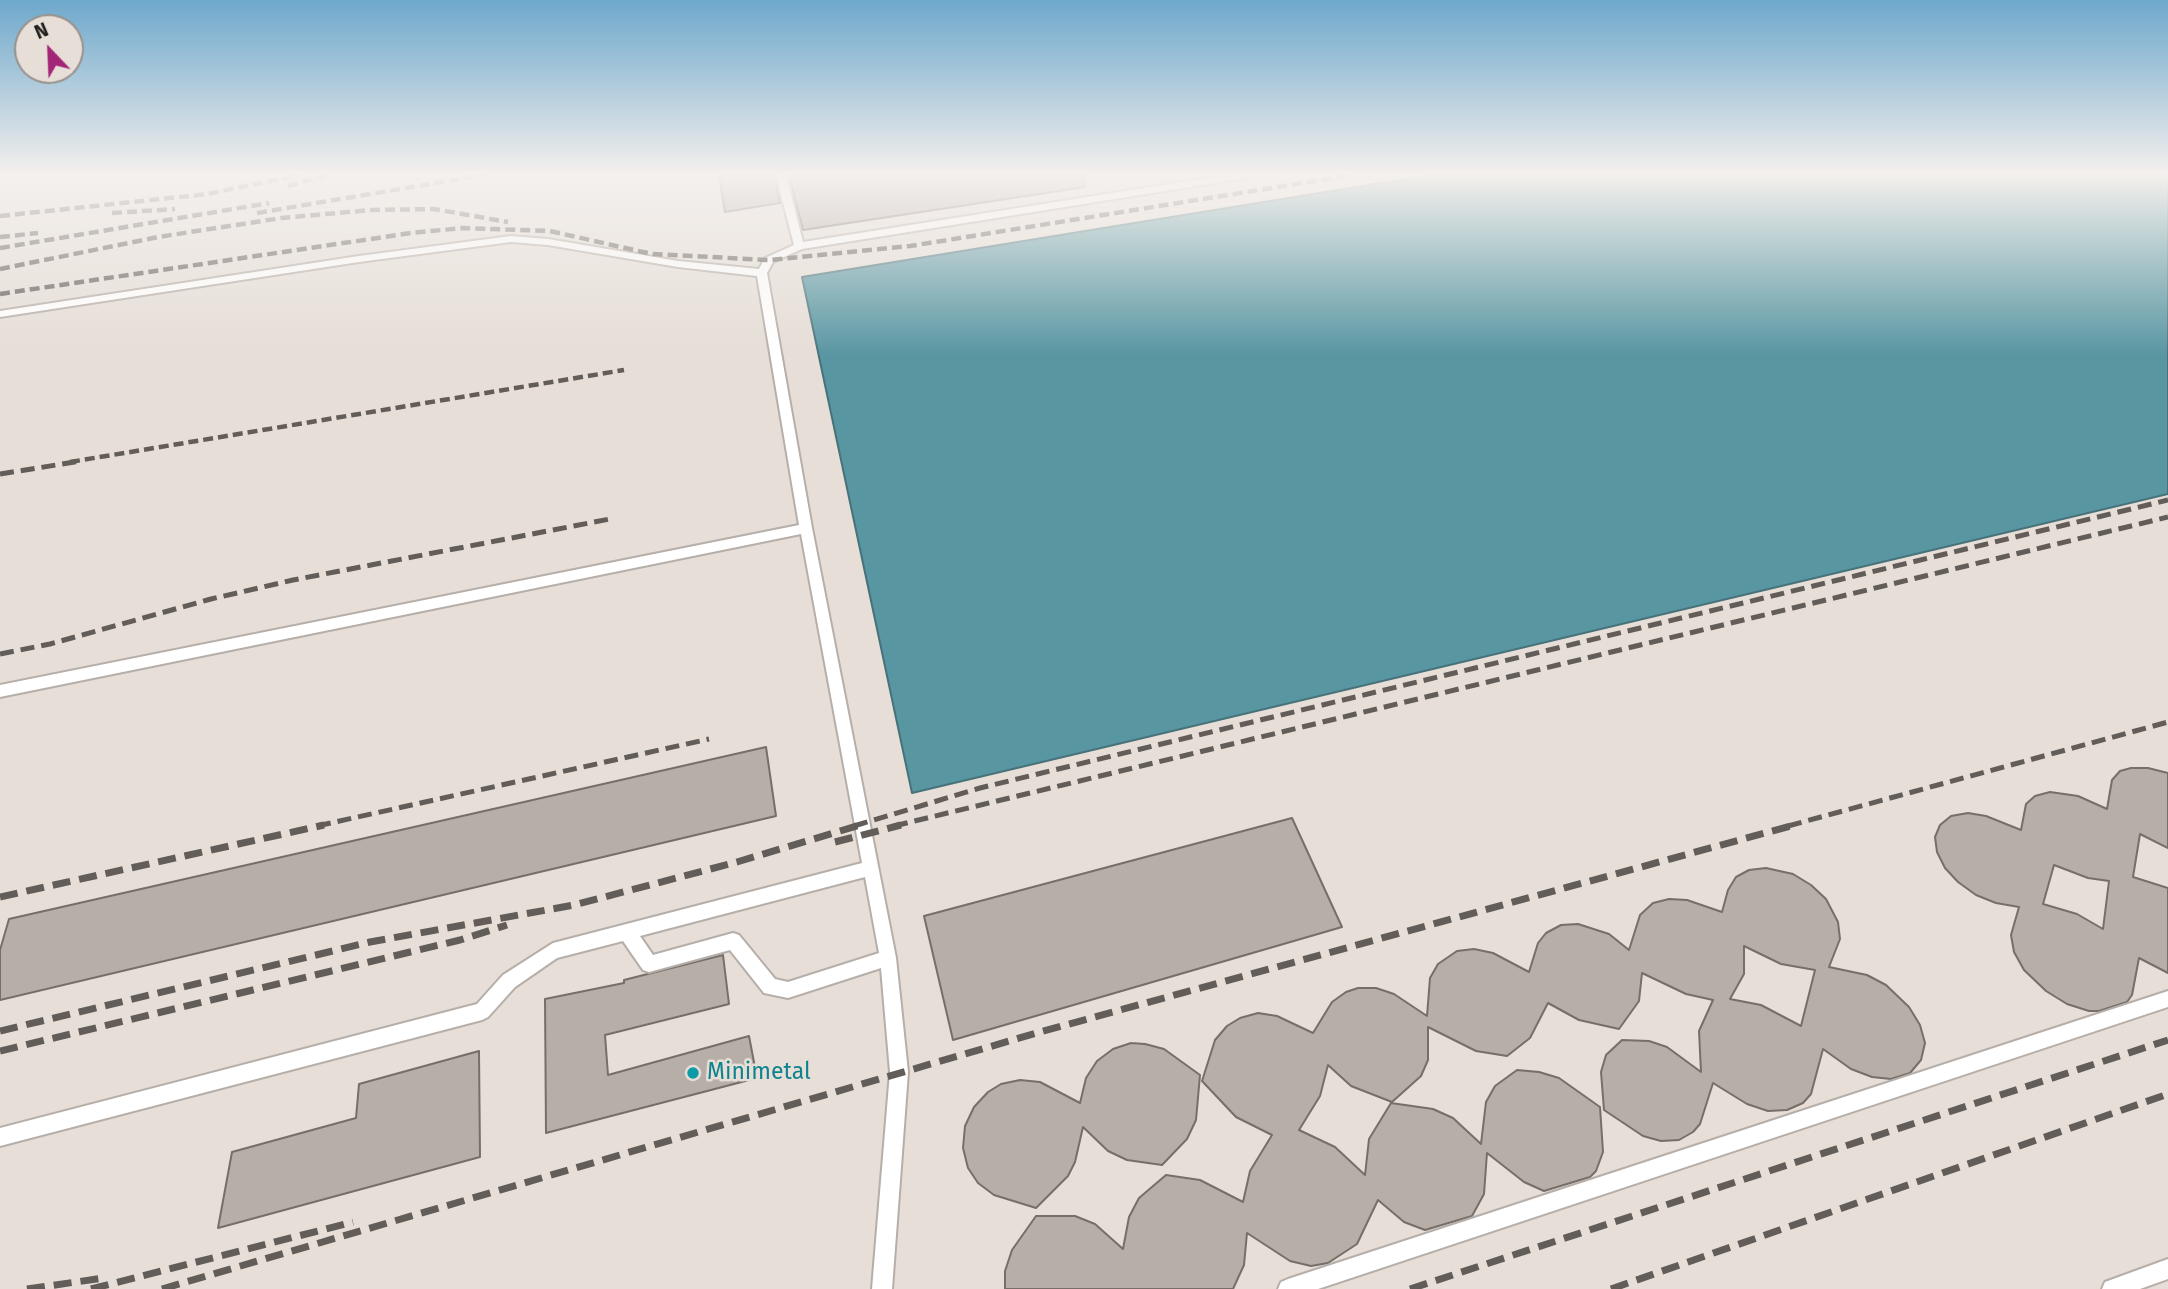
<!DOCTYPE html>
<style>
body{margin:0}
#map{position:relative;width:2168px;height:1289px;overflow:hidden;background:#e6ded7;font-family:"Fira Sans",sans-serif}
canvas{display:block}
.north{position:absolute;left:14px;top:14px;width:70px;height:70px;box-sizing:border-box;background:#e6ded7;border:2px solid #97918c;border-radius:50%;rotate:337deg;font-size:19px;font-weight:700;line-height:28px;text-align:center;color:#211e1c}
.north::after{content:'';display:block;margin:auto;width:24px;height:32px;background:#a32577;clip-path:polygon(50% 0,100% 100%,50% 72%,0 100%)}
</style>
<div id="map">
<canvas width="2168" height="1289"></canvas>
<div class="north">N</div>
</div>
<script>
const context = document.querySelector('canvas').getContext('2d');
context.lineJoin = 'round';
function fill(path, color) { context.fillStyle = color; context.fill(path, 'evenodd'); }
const poly = rows => new Path2D(rows.map(r => 'M' + r).join(''));
function stroke(path, color, width, dash) { context.strokeStyle = color; context.lineWidth = width; context.lineCap = dash ? 'butt' : 'round'; context.setLineDash(dash || []); context.stroke(path); }
function drawText(font, color, halo, rows, align = 'center') {
  context.font = font + ' "Fira Sans",sans-serif'; context.lineWidth = 5; context.setLineDash([]); context.textBaseline = 'middle'; context.strokeStyle = halo; context.fillStyle = color; for (const [text, x, y, turn = 0] of rows) {
    context.save(); context.translate(x, y); context.rotate((+turn || 0) * Math.PI / 180); context.textAlign = isNaN(turn) ? turn : align; if (halo) context.strokeText(text, 0, 0); context.fillText(text, 0, 0); context.restore();
  }
}
const water = poly([
 [1430,175,2168,175,2168,494,912,793,802,277,1430,175]
]);
const building = poly([
 [719,175,774,175,780,203,725,212,719,175],
 [789,175,1084,175,1085,187,803,230,789,175],
 [766,747,776,816,0,1000,0,950,9,919,766,747],
 [2131,768,2148,768,2168,773,2168,848,2140,834,2133,877,2168,888,2168,973,2139,958,2132,995,2127,1002,2099,1011,2089,1011,2067,1004,2046,991,2024,970,2014,952,2011,935,2019,907,1996,903,1976,895,1958,882,1945,868,1937,852,1935,837,1940,825,1951,816,1968,813,1986,816,2021,830,2026,804,2035,796,2050,792,2078,796,2107,809,2112,780,2120,771,2131,768],
 [2054,865,2088,878,2109,881,2103,929,2077,914,2043,904,2054,865],
 [1292,818,1342,927,953,1040,924,916,1292,818],
 [1766,868,1793,874,1811,885,1826,899,1838,922,1840,939,1829,967,1867,975,1886,985,1909,1007,1920,1025,1925,1043,1921,1060,1910,1073,1891,1079,1872,1077,1851,1069,1823,1049,1811,1094,1803,1103,1787,1110,1768,1111,1747,1104,1713,1083,1700,1124,1693,1132,1679,1140,1661,1141,1643,1136,1604,1110,1601,1072,1606,1055,1622,1040,1649,1041,1667,1047,1701,1072,1699,1031,1713,1000,1686,994,1642,973,1639,1001,1619,1029,1579,1020,1548,1003,1530,1038,1507,1056,1476,1051,1428,1027,1428,1060,1421,1076,1392,1102,1351,1086,1328,1065,1320,1096,1299,1130,1335,1147,1365,1175,1369,1139,1391,1103,1433,1109,1453,1118,1481,1144,1486,1102,1495,1086,1517,1070,1539,1072,1559,1078,1600,1107,1603,1152,1596,1171,1590,1177,1544,1191,1524,1182,1487,1153,1484,1194,1472,1216,1425,1230,1404,1222,1378,1200,1357,1244,1328,1263,1311,1266,1290,1261,1247,1233,1244,1265,1233,1289,1005,1289,1005,1271,1012,1250,1036,1216,1075,1216,1095,1224,1123,1249,1129,1217,1139,1198,1166,1175,1200,1180,1243,1202,1250,1171,1272,1135,1236,1117,1202,1081,1215,1040,1227,1026,1240,1018,1258,1013,1277,1016,1313,1033,1332,1002,1346,992,1358,988,1376,988,1394,994,1427,1016,1430,978,1438,964,1457,951,1474,949,1493,953,1529,972,1538,943,1546,933,1561,925,1578,924,1609,934,1629,950,1640,915,1653,903,1669,899,1687,900,1722,912,1728,890,1736,877,1749,870,1766,868],
 [1744,946,1781,964,1815,970,1801,1026,1761,1005,1730,999,1744,974,1744,946],
 [723,955,729,1004,605,1035,608,1075,749,1036,757,1078,546,1133,545,999,624,983,624,980,723,955],
 [1131,1043,1145,1044,1164,1049,1200,1075,1196,1120,1187,1139,1162,1165,1127,1160,1108,1151,1083,1127,1075,1162,1068,1176,1036,1208,994,1195,978,1183,968,1168,963,1148,965,1126,974,1107,988,1092,1001,1084,1020,1080,1040,1082,1080,1103,1086,1078,1097,1061,1113,1049,1131,1043],
 [479,1051,480,1157,218,1228,232,1152,356,1118,359,1084,479,1051]
]);
const service = poly([
 [776,175,786,175,803,242,1226,175,1251,175,1246,178,802,249,773,262,767,273,812,528,896,958,908,1072,892,1289,872,1289,890,1072,881,968,788,998,764,993,730,950,649,972,643,970,623,941,557,958,515,987,488,1017,482,1020,0,1146,0,1128,477,1004,503,975,553,943,862,863,801,534,0,697,0,685,799,525,757,276,678,267,548,245,511,242,359,262,0,317,0,311,359,256,511,236,548,239,678,261,759,269,765,258,794,245,776,175],
 [865,877,879,953,788,982,775,979,739,935,733,933,653,955,640,936,865,877],
 [2168,991,2168,1007,1318,1289,1278,1289,1281,1282,1288,1279,2168,991],
 [2168,1259,2168,1279,2140,1289,2102,1289,2105,1282,2168,1259]
]);
const railFar2 = poly([
 [288,186,326,175],
 [112,213,175,209],
 [257,213,483,175],
 [0,216,207,194,299,175],
 [0,237,38,233],
 [0,248,269,203],
 [0,269,158,237,281,218,371,210,434,209,508,222],
 [0,294,411,233,462,228,550,231,652,254,769,260,910,246,1352,175],
 [70,462,624,370]
]);
const railFar1 = poly([
 [0,474,81,461],
 [0,654,50,644,211,599,293,580,610,519],
 [317,826,709,739],
 [854,826,980,788,2168,500],
 [894,826,2168,517],
 [1788,826,2168,722]
]);
const rail = poly([
 [835,842,901,825],
 [0,897,324,825],
 [0,1031,370,942,574,905,737,862,860,825],
 [0,1051,460,940,507,925],
 [27,1289,104,1278],
 [91,1289,353,1222],
 [162,1289,1040,1032,1794,825],
 [1410,1289,2168,1040],
 [1611,1289,2168,1094]
]);
const markers = [
 [693,1073,7,"#0f9aa8"]
];
const nearCulturenames = [
 ["Minimetal",707,1073]
];
fill(water, '#5896a2');
stroke(water, '#48727a', 2);
fill(building, '#b6aea7');
stroke(building, '#766f69', 2);
stroke(service, '#b6aea8', 4);
fill(service, '#fff');
stroke(railFar2, '#625d59', 4.5, [10, 5]);
stroke(railFar1, '#625d59', 5, [14, 7]);
stroke(rail, '#625d59', 7, [18, 9]);
const sky = context.createLinearGradient(0, 0, 0, 356);
sky.addColorStop(0, '#6ea8cc');
sky.addColorStop(0.49, '#f4f0ed');
sky.addColorStop(1, '#f4f0ed00');
context.fillStyle = sky;
context.fillRect(0, 0, 2168, 356);
for (const [x, y, r, color] of markers) { const dot = new Path2D(); dot.arc(x, y, r, 0, 2 * Math.PI); context.fillStyle = color; context.fill(dot); stroke(dot, '#e6ded7', 2.5); }
drawText('23px', '#0d838f', '#e6ded7', nearCulturenames, 'left');
</script>
